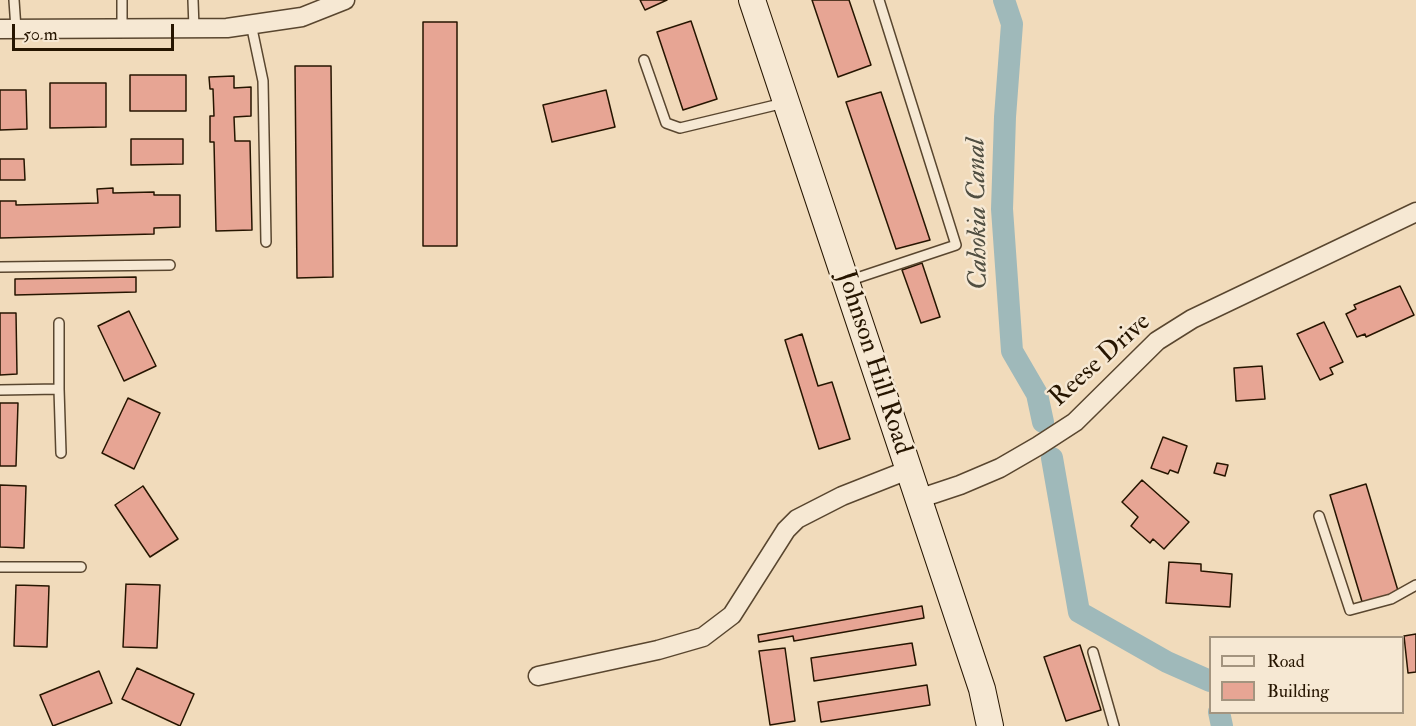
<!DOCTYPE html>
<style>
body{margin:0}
#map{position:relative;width:1416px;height:726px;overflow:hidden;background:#f1dbbb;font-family:"IM FELL Double Pica",serif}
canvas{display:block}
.legend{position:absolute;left:1209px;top:636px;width:195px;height:78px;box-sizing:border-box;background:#f6e8d3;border:2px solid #a3947f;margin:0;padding:8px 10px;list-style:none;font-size:18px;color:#261500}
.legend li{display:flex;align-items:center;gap:12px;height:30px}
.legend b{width:30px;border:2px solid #a3947f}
.scale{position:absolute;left:12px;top:24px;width:162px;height:27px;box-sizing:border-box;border:3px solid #261500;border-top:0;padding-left:8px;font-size:18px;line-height:21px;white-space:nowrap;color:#261500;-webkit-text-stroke:4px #f6e8d3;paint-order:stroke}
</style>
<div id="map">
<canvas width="1416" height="726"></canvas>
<ul class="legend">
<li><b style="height:8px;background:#f6e8d3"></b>Road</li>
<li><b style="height:16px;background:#e7a594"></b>Building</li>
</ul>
<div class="scale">50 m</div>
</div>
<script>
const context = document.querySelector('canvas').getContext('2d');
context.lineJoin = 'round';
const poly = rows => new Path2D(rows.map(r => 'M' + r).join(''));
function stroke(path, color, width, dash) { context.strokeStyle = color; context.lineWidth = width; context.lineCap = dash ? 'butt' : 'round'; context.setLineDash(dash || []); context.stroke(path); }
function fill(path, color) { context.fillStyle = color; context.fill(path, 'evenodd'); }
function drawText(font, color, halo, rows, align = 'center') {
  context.font = font + ' "IM FELL Double Pica",serif'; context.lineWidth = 5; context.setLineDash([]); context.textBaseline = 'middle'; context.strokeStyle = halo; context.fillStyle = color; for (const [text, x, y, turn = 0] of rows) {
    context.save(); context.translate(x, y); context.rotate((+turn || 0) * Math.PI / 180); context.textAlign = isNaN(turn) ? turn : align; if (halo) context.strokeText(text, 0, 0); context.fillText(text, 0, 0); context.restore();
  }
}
const canal = poly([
 [1004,0,1012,24,1005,117,1002,209,1012,351,1037,394,1043,422],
 [1052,458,1079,612,1167,662,1210,681],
 [1219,712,1222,726]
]);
const building = poly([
 [640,0,667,0,645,10,640,0],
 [812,0,849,0,871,65,838,77,812,0],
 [691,21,717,99,683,110,657,32,691,21],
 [423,22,457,22,457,246,423,246,423,22],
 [295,66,331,66,333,277,297,278,295,66],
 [130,75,186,75,186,111,130,111,130,75],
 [234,76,234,88,251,87,251,116,234,117,235,141,250,141,252,230,216,231,214,142,210,142,210,116,214,116,213,89,210,89,209,77,234,76],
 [50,83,106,83,106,127,50,128,50,83],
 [0,90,26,90,27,129,0,130,0,90],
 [606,90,615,127,552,142,543,105,606,90],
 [881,92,930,240,896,249,846,102,881,92],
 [131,139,183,139,183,164,131,165,131,139],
 [0,159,24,159,25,180,0,180,0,159],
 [113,188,113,193,154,192,154,195,180,195,180,227,154,228,154,234,0,238,0,201,16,201,16,205,98,203,97,189,113,188],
 [922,263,940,317,921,323,902,270,922,263],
 [136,277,136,292,15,295,15,279,136,277],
 [1400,286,1414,315,1366,337,1365,334,1357,337,1346,314,1356,309,1354,305,1400,286],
 [129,311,156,366,124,381,98,326,129,311],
 [0,313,16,313,17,374,0,375,0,313],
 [1324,322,1343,362,1330,368,1333,374,1320,380,1297,334,1324,322],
 [802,334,818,386,832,382,850,439,819,449,785,340,802,334],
 [1262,366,1265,399,1236,401,1234,368,1262,366],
 [128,398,160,413,134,469,102,453,128,398],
 [0,403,18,403,16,466,0,466,0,403],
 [1163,437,1187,446,1178,473,1170,470,1168,474,1151,468,1163,437],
 [1217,463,1228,465,1225,476,1214,473,1217,463],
 [1142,480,1189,522,1164,549,1153,539,1150,543,1131,526,1138,517,1122,502,1142,480],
 [1366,484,1399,594,1363,605,1330,495,1366,484],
 [0,485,26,486,24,548,0,547,0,485],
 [143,486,178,539,150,557,115,505,143,486],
 [1169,562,1201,564,1201,571,1232,574,1230,607,1166,603,1169,562],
 [126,584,160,585,157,648,123,647,126,584],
 [16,585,49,586,47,647,14,646,16,585],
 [922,606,924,618,794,641,793,636,759,642,758,635,922,606],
 [1416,634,1416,672,1408,673,1404,636,1416,634],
 [912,643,916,665,814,681,811,658,912,643],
 [1080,645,1101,710,1066,721,1044,657,1080,645],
 [785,648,795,721,770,725,759,651,785,648],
 [137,668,194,694,180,726,122,699,137,668],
 [99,671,112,703,53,726,40,695,99,671],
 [927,685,930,705,821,722,818,702,927,685]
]);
const lane = poly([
 [14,0,16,29],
 [122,0,122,29],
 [193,0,194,28],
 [251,24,263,81,266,242],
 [644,60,666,123,680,128,784,103],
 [0,267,170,265],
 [848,281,956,245,879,0],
 [59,389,61,453],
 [0,390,59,389,59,323],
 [1319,516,1350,610,1391,599,1416,585],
 [0,567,81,567],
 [1093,652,1114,726]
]);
const street = poly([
 [0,29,227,28,302,17,345,0],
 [918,499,960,485,1000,468,1038,446,1075,422,1157,341,1192,319,1416,212],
 [538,676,658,650,703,637,732,615,786,530,797,519,842,496,908,470]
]);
const secondary = poly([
 [752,0,982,689,990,726]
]);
const streetNames = [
 ["Reese Drive",1101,361,-42],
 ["Johnson Hill Road",873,363,72]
];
const waterNames = [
 ["Cahokia Canal",979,214,-91]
];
stroke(canal, '#9fb9ba', 22);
fill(building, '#e7a594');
stroke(building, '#261500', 1.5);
stroke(lane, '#59462f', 12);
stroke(street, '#59462f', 21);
stroke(secondary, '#261500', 28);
stroke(lane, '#f6e8d3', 9);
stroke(street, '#f6e8d3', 18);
stroke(secondary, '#f6e8d3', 26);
drawText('26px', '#261500', '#f6e8d3', streetNames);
drawText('italic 27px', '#504e41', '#f6e8d3', waterNames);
</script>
